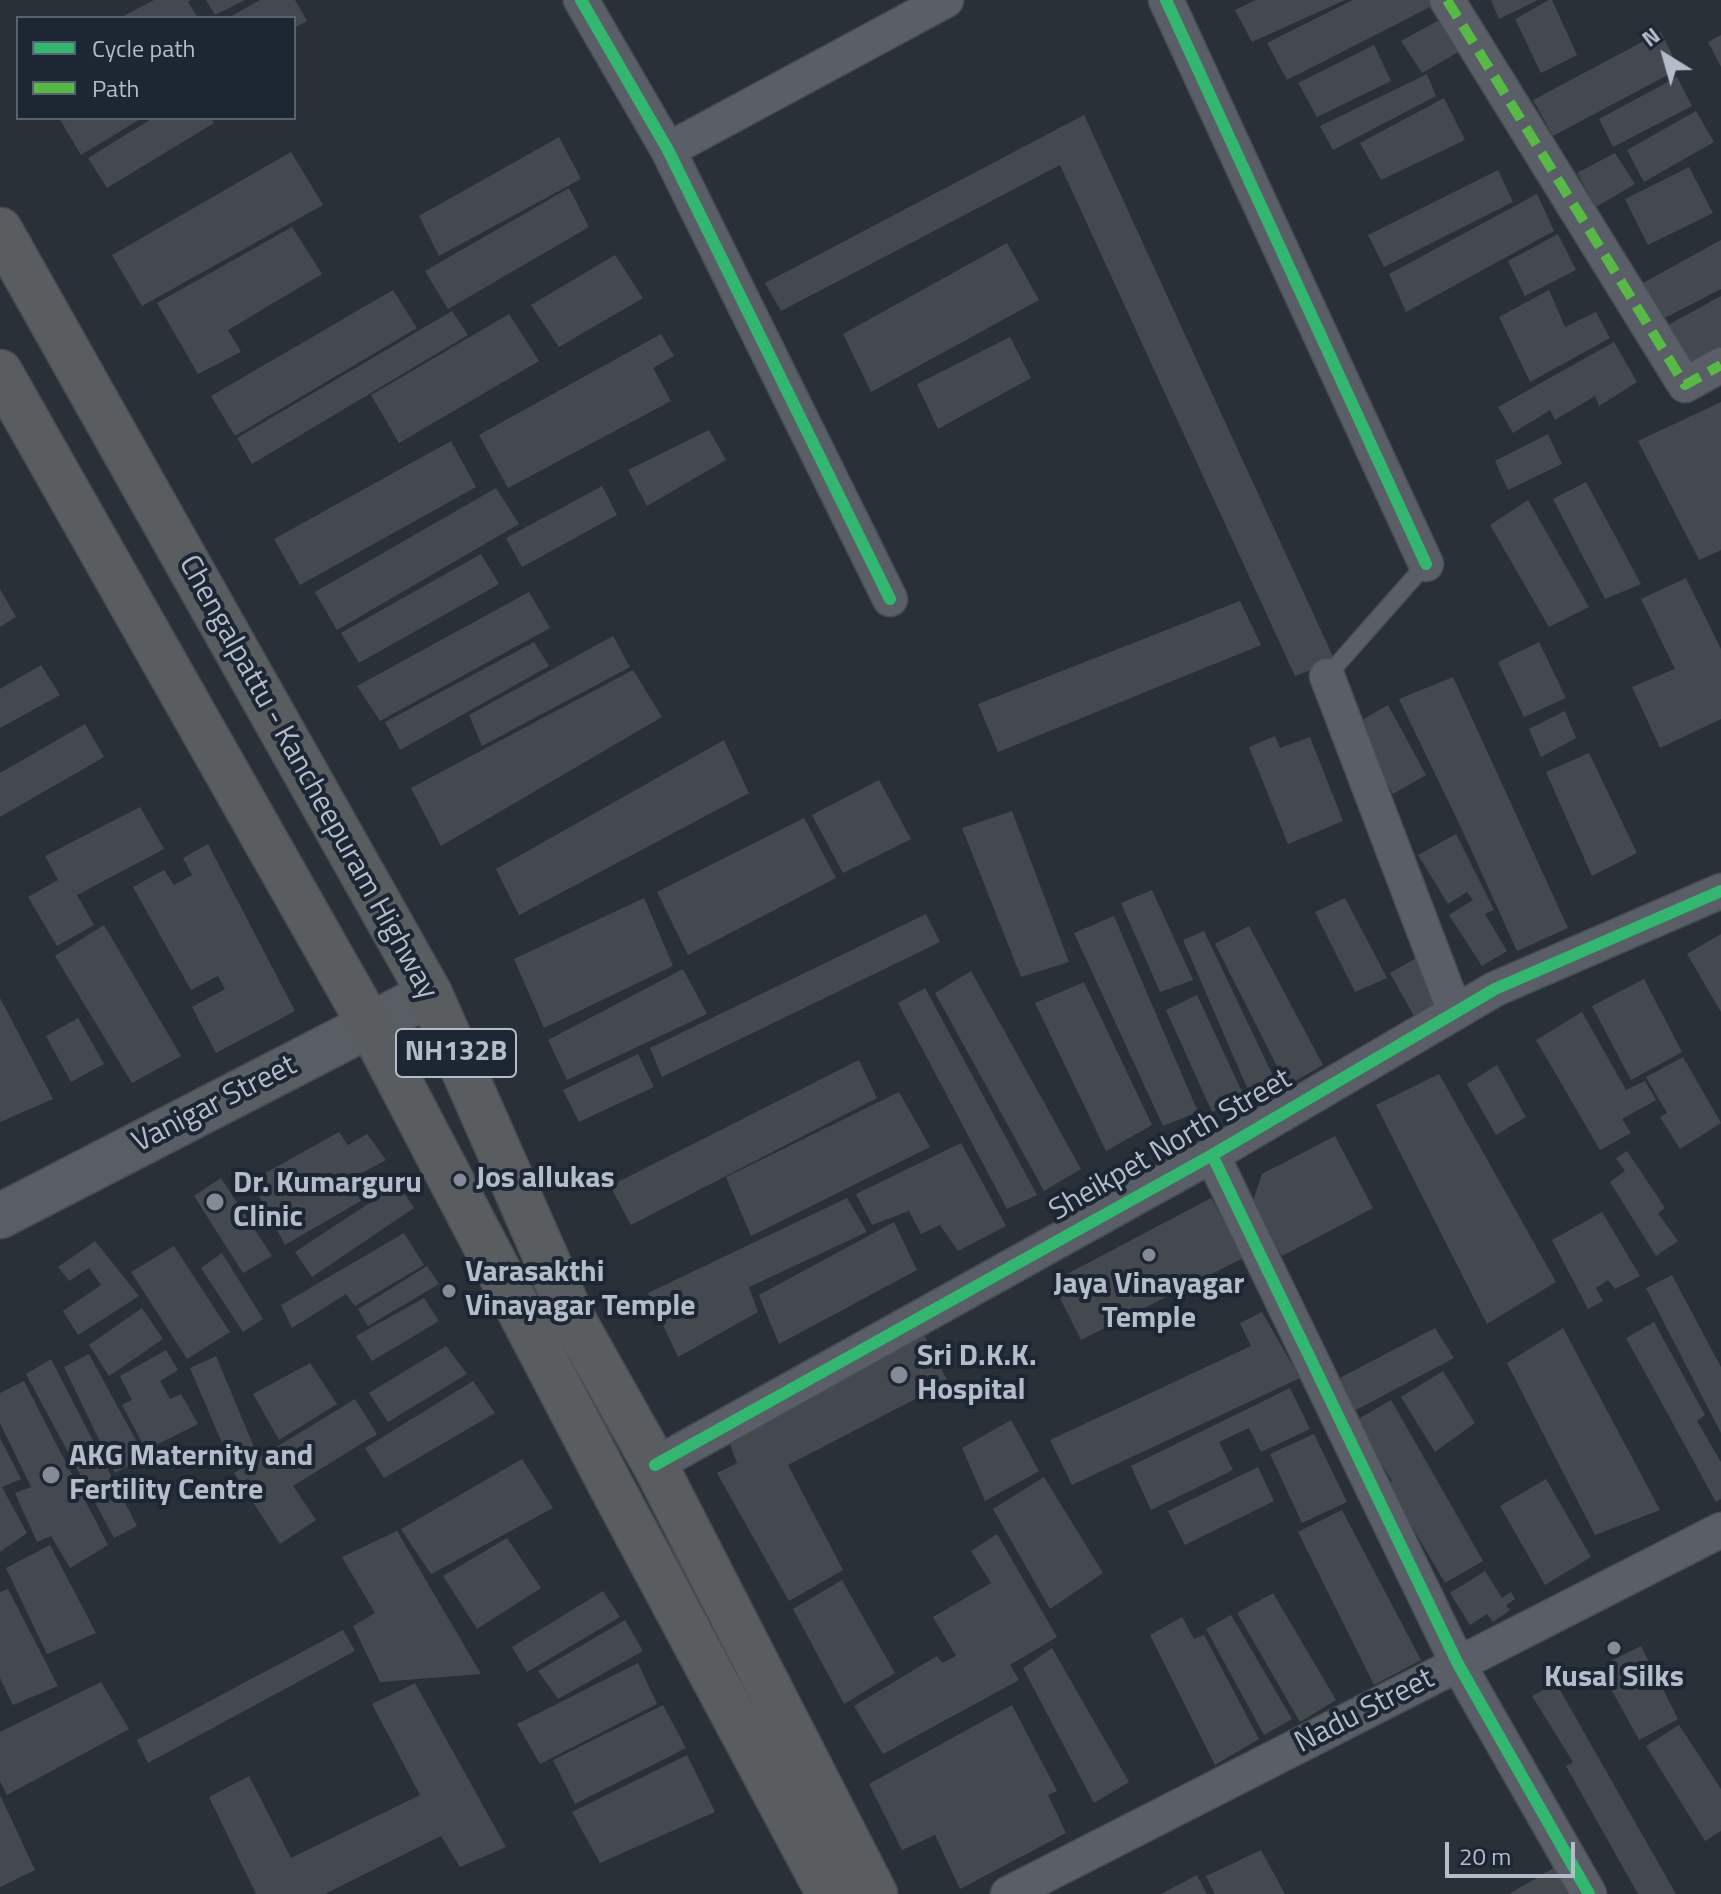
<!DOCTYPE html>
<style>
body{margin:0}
#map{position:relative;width:1721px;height:1894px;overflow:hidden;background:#2a3038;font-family:"Titillium Web",sans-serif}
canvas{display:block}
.legend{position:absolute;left:16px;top:16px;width:280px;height:104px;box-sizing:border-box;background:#1d2633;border:2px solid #59626f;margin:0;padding:10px 14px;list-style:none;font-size:24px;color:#b4bcc9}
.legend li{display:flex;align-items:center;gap:16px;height:40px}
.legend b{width:40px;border:2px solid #59626f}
.north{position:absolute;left:1625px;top:16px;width:80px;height:80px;-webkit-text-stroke:6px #1d2633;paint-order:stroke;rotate:323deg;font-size:22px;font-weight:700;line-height:32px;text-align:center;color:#b4bcc9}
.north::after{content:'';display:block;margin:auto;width:28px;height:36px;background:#b4bcc9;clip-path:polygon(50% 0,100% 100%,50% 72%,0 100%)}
.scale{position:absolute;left:1445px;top:1842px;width:130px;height:36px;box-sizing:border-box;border:4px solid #b4bcc9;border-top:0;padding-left:10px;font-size:24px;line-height:28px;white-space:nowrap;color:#b4bcc9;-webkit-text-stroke:6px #1d2633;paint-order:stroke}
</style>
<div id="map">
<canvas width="1721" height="1894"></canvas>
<ul class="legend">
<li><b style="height:10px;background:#33b770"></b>Cycle path</li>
<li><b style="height:10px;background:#58b947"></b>Path</li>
</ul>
<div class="north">N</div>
<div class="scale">20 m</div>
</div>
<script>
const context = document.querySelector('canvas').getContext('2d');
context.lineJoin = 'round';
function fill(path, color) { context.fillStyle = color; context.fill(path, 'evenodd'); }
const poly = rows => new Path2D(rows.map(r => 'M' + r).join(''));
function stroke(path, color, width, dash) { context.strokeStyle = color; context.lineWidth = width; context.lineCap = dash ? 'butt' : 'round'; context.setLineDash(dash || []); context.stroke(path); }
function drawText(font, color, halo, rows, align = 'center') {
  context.font = font + ' "Titillium Web",sans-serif'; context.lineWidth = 8; context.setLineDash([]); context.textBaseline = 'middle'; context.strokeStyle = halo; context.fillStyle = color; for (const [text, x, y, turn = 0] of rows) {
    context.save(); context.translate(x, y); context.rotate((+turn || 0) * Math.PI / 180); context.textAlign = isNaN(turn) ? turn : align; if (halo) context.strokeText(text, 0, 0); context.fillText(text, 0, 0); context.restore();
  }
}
const building = poly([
 [154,0,191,0,188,2,198,18,120,18],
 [206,0,245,0,215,15],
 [260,0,295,0,307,21,294,28,294,18,228,18],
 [1255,0,1345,0,1252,42,1235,10],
 [1353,0,1431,0,1434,5,1287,80,1267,43],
 [1491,0,1538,0,1499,19],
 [1549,0,1552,0,1577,55,1541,73,1515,19],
 [1452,13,1469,46,1422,73,1401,41],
 [1661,32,1679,69,1553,136,1533,100],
 [1721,35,1721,67,1708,42],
 [1374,45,1391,81,1317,117,1298,83],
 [1427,74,1436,96,1333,150,1320,126],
 [1677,77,1692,106,1613,147,1599,119],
 [1444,98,1465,140,1381,180,1360,143],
 [1696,111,1714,142,1644,182,1627,150],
 [1084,115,1335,661,1295,676,1060,165,781,311,765,283],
 [59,118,142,118,81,155],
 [153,118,211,118,214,123,107,188,88,158],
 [559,137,581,179,439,256,419,216],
 [291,152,323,205,142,306,112,255],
 [1615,153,1635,184,1596,207,1577,173],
 [1689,167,1713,213,1648,245,1625,199],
 [1498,170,1513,202,1384,267,1368,235],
 [569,188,589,227,448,309,425,271],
 [1537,194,1554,231,1406,312,1389,274],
 [292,227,322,274,228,330,241,352,198,374,157,303],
 [1558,234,1576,270,1525,296,1508,261],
 [1721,240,1721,289,1661,320,1641,284],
 [1007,243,1039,300,871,392,843,334],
 [615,255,643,298,559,347,531,305],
 [393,290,417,328,235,436,211,396],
 [1549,290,1565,327,1596,312,1610,338,1530,382,1499,317],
 [1721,296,1721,353,1685,373,1659,330],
 [452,311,468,335,252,464,237,438],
 [509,314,539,361,399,443,371,395],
 [661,334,674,356,653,368,671,401,508,488,479,435],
 [1010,337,1031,378,938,429,917,384],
 [1614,342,1637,382,1599,406,1595,396,1555,420,1550,410,1513,433,1498,407],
 [1721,402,1721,550,1699,560,1638,441],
 [709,430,726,460,647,506,628,470],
 [1548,434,1562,464,1508,490,1495,461],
 [451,441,476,487,300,585,274,539],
 [1586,482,1641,584,1605,599,1553,499],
 [602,486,617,515,522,567,506,538],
 [496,488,519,524,337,630,315,592],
 [1528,500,1589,607,1549,627,1490,525],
 [481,554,499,584,359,663,341,633],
 [1686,578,1721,649,1721,719,1660,748,1632,687,1675,669,1641,599],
 [0,589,16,617,0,627],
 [529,592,550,628,380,721,357,686],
 [1240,601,1261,645,998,752,978,704],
 [613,636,630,667,482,746,469,715],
 [534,642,549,666,400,750,385,722],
 [1539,642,1566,698,1524,717,1498,662],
 [41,665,60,695,0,728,0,689],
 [633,670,662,717,441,846,411,788],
 [1453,677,1568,928,1517,951,1464,834,1399,699],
 [1388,705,1426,775,1393,794,1353,725],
 [1565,711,1576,738,1541,757,1529,729],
 [85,724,104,757,0,817,0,773],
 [1275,736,1280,748,1310,737,1343,821,1288,844,1249,747],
 [724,740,749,793,519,915,496,869],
 [1589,753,1637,853,1592,876,1546,772],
 [879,780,911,839,843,873,812,815],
 [140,807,164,849,77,895,94,925,57,946,28,897,58,880,45,856],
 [1012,811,1069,962,1021,977,962,828],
 [804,818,836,878,688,955,657,892],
 [1456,834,1494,910,1485,914,1507,951,1482,966,1449,915,1473,900,1467,892,1448,904,1418,855],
 [208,844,295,1011,216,1053,192,1007,225,989,218,976,191,990,133,887,164,870,174,885,192,875,183,858],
 [1152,890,1193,980,1160,992,1121,903],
 [644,898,673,966,544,1028,514,959],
 [1345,898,1387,978,1355,992,1315,912],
 [926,914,940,942,662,1077,650,1048],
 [1114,916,1198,1112,1163,1126,1074,933],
 [104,925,181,1056,132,1083,55,956],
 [1249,926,1323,1065,1287,1086,1215,944],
 [1204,931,1274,1078,1248,1090,1183,940],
 [1721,934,1721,1012,1687,954],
 [1418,957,1443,1003,1415,1018,1390,973],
 [683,969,707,1014,567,1080,548,1040],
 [971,971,1081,1169,1044,1191,935,993],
 [1644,979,1682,1052,1631,1080,1592,1006],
 [1084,982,1152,1125,1106,1151,1035,1003],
 [925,988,1037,1195,1007,1209,898,1003],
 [1197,995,1244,1096,1212,1112,1166,1010],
 [0,998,53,1099,0,1122],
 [1582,1012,1626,1090,1645,1081,1656,1100,1622,1119,1631,1133,1600,1150,1536,1040],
 [78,1018,104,1064,71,1082,46,1036],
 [638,1054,654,1087,579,1122,563,1090],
 [1683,1057,1721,1123,1680,1149,1660,1117,1667,1113,1646,1077],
 [859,1060,877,1098,631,1225,610,1186],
 [1497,1065,1526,1117,1496,1135,1467,1084],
 [1439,1074,1556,1282,1487,1324,1376,1105],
 [899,1092,930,1147,751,1236,726,1177],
 [339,1132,348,1145,367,1134,386,1160,358,1175,371,1195,285,1245,251,1181],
 [1335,1136,1373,1208,1282,1256,1252,1204,1262,1174],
 [961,1143,1006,1226,958,1251,940,1225,921,1234,909,1211,872,1225,856,1194],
 [1627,1151,1665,1208,1658,1213,1678,1241,1656,1256,1610,1182,1625,1171,1616,1158],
 [221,1178,272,1256,243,1273,194,1196],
 [398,1184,414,1208,312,1277,295,1252],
 [847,1198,867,1232,749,1287,758,1312,678,1357,648,1293],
 [1211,1198,1245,1257,1081,1340,1052,1282],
 [1602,1212,1640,1276,1615,1289,1608,1280,1596,1288,1603,1301,1588,1309,1552,1240],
 [894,1222,917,1270,779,1344,759,1295],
 [404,1233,424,1265,355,1306,346,1294,292,1328,281,1305],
 [95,1241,139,1296,78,1335,63,1311,101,1285,89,1268,69,1281,58,1267],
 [174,1246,230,1332,187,1359,131,1272],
 [222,1253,263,1319,243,1332,201,1268],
 [427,1266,439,1284,368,1326,358,1309],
 [1672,1275,1721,1367,1721,1433,1646,1288],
 [424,1298,439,1321,372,1361,356,1336],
 [142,1308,163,1339,109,1376,89,1345],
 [1262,1312,1300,1378,1072,1485,1050,1440,1251,1346,1240,1323],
 [1654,1322,1705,1415,1697,1421,1721,1462,1721,1499,1716,1502,1626,1338],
 [1435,1328,1454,1358,1354,1411,1336,1380],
 [1563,1328,1660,1510,1595,1535,1507,1363],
 [923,1333,948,1382,788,1465,843,1570,789,1601,717,1473,737,1463,730,1444],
 [446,1346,467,1374,388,1422,369,1393],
 [166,1350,178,1370,160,1381,170,1399,181,1394,198,1424,146,1450,122,1405,132,1400,120,1376],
 [89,1354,145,1457,115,1473,64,1367],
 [216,1356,256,1452,231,1464,190,1368],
 [51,1359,137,1526,114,1538,26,1374],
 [310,1363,337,1404,279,1440,253,1394],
 [1443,1371,1475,1423,1435,1452,1401,1397],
 [24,1381,108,1545,70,1568,51,1536,37,1542,15,1493,31,1487,0,1423,0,1393],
 [473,1381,495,1413,384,1478,365,1448],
 [1290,1388,1310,1429,1261,1452,1249,1428,1219,1442,1233,1470,1151,1510,1131,1466],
 [355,1399,377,1434,293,1486,316,1520,280,1544,234,1473],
 [1391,1400,1483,1561,1445,1583,1387,1484,1392,1481,1355,1421],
 [1011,1420,1039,1471,985,1501,962,1448],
 [1314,1434,1347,1502,1302,1523,1270,1454],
 [0,1438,21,1479,2,1487,27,1533,0,1552],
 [522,1459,553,1508,431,1574,401,1529],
 [1258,1467,1274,1501,1185,1545,1168,1511],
 [1044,1477,1103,1573,1050,1609,993,1509],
 [1546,1479,1591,1557,1545,1585,1500,1506],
 [1342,1510,1421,1660,1374,1685,1298,1532],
 [397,1531,481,1674,380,1682,353,1626,375,1613,342,1557],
 [997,1534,1057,1637,1010,1665,1019,1680,883,1754,854,1706,937,1656,942,1663,956,1656,933,1617,991,1583,971,1551],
 [507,1538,541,1588,477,1629,443,1576],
 [50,1545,96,1633,47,1654,6,1568],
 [1485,1571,1502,1598,1511,1592,1515,1599,1506,1605,1510,1610,1493,1622,1487,1614,1470,1625,1450,1593],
 [842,1580,895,1673,844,1704,793,1609],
 [8,1589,58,1686,13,1705,0,1678,0,1592],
 [603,1591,620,1617,527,1672,512,1647],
 [1273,1593,1336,1700,1300,1722,1237,1613],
 [1231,1615,1292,1719,1264,1735,1206,1629],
 [1182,1617,1194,1639,1204,1635,1259,1739,1215,1765,1150,1635],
 [625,1620,643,1651,558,1699,538,1671],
 [343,1630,355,1651,148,1763,137,1740],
 [1641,1646,1678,1719,1639,1740,1605,1678,1617,1670,1611,1661],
 [1052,1648,1129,1782,1094,1803,1023,1668],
 [638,1663,657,1704,540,1764,517,1724],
 [101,1682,129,1729,7,1795,0,1781,0,1732],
 [415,1683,506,1847,460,1867,441,1836,325,1894,256,1894,209,1797,249,1776,291,1858,420,1795,372,1704],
 [1556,1683,1676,1894,1638,1894,1566,1766,1573,1762,1532,1696],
 [663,1705,686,1748,575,1804,553,1760],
 [1012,1705,1057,1791,1048,1795,1066,1833,960,1889,935,1835,902,1850,869,1784],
 [1679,1725,1721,1789,1721,1831,1705,1841,1646,1746],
 [687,1755,715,1812,600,1863,572,1812],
 [0,1795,35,1870,0,1887],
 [1261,1850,1285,1894,1215,1894,1206,1876],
 [1557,1866,1570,1892,1566,1894,1509,1894],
 [1197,1875,1207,1894,1161,1894]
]);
const lane = poly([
 [1327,676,1426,564]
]);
const street = poly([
 [581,0,668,150,890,599],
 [1166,0,1426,564],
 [1447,0,1685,385,1721,365],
 [668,150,946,0],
 [1327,676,1455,1012],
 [1212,1155,1458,1664,1589,1894],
 [655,1465,1212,1155,1495,989,1721,891],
 [1008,1894,1721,1530]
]);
const secondary = poly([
 [0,1216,430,994]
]);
const highway = poly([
 [0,230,430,994,573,1319,655,1465,875,1894],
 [0,372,370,1025,609,1482,829,1894]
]);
const quiet = poly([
 [1447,0,1685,385,1721,365]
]);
const cycleway = poly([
 [581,0,668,150,890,599],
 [1166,0,1426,564],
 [1212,1155,1458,1664,1589,1894],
 [655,1465,1212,1155,1495,989,1721,891]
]);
const markers = [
 [460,1180,8,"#848b96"],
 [215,1202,10,"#848b96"],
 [1149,1255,8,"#848b96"],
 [449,1291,8,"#848b96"],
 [899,1375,10,"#848b96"],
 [51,1475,10,"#848b96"],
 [1614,1648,8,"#848b96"]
];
const shields = [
 [456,1053,120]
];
const shieldNames = [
 ["NH132B",456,1053]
];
const streetNames = [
 ["Chengalpattu - Kancheepuram Highway",307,778,61],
 ["Vanigar Street",215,1105,-27],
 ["Sheikpet North Street",1171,1146,-30],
 ["Nadu Street",1365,1712,-27]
];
const poiNames = [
 ["Jos allukas",476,1180],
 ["Dr. Kumarguru",233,1185],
 ["Clinic",233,1219],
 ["Varasakthi",465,1274],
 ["Vinayagar Temple",465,1308],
 ["Jaya Vinayagar",1149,1286,"center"],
 ["Temple",1149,1320,"center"],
 ["Sri D.K.K.",917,1358],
 ["Hospital",917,1392],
 ["AKG Maternity and",69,1458],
 ["Fertility Centre",69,1492],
 ["Kusal Silks",1614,1679,"center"]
];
fill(building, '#444950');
stroke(lane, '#484c53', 19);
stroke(street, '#484c53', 37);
stroke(secondary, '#484c53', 47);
stroke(highway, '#474c53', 47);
stroke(lane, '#5a5e66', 16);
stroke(street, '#5a5e66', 34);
stroke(secondary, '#595d64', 44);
stroke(highway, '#5a5d60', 44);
stroke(quiet, '#58b947', 10, [20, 10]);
stroke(cycleway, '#33b770', 12);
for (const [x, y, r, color] of markers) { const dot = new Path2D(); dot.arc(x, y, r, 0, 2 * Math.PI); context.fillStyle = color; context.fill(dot); stroke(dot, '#1d2633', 3); }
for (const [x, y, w] of shields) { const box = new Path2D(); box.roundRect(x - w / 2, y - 24, w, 48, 6); context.fillStyle = '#1d2633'; context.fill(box); stroke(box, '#b4bcc9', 2); }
drawText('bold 28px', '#b4bcc9', null, shieldNames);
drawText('30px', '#b4bcc9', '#1d2633', streetNames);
drawText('bold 30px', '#b4bcc9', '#1d2633', poiNames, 'left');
</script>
